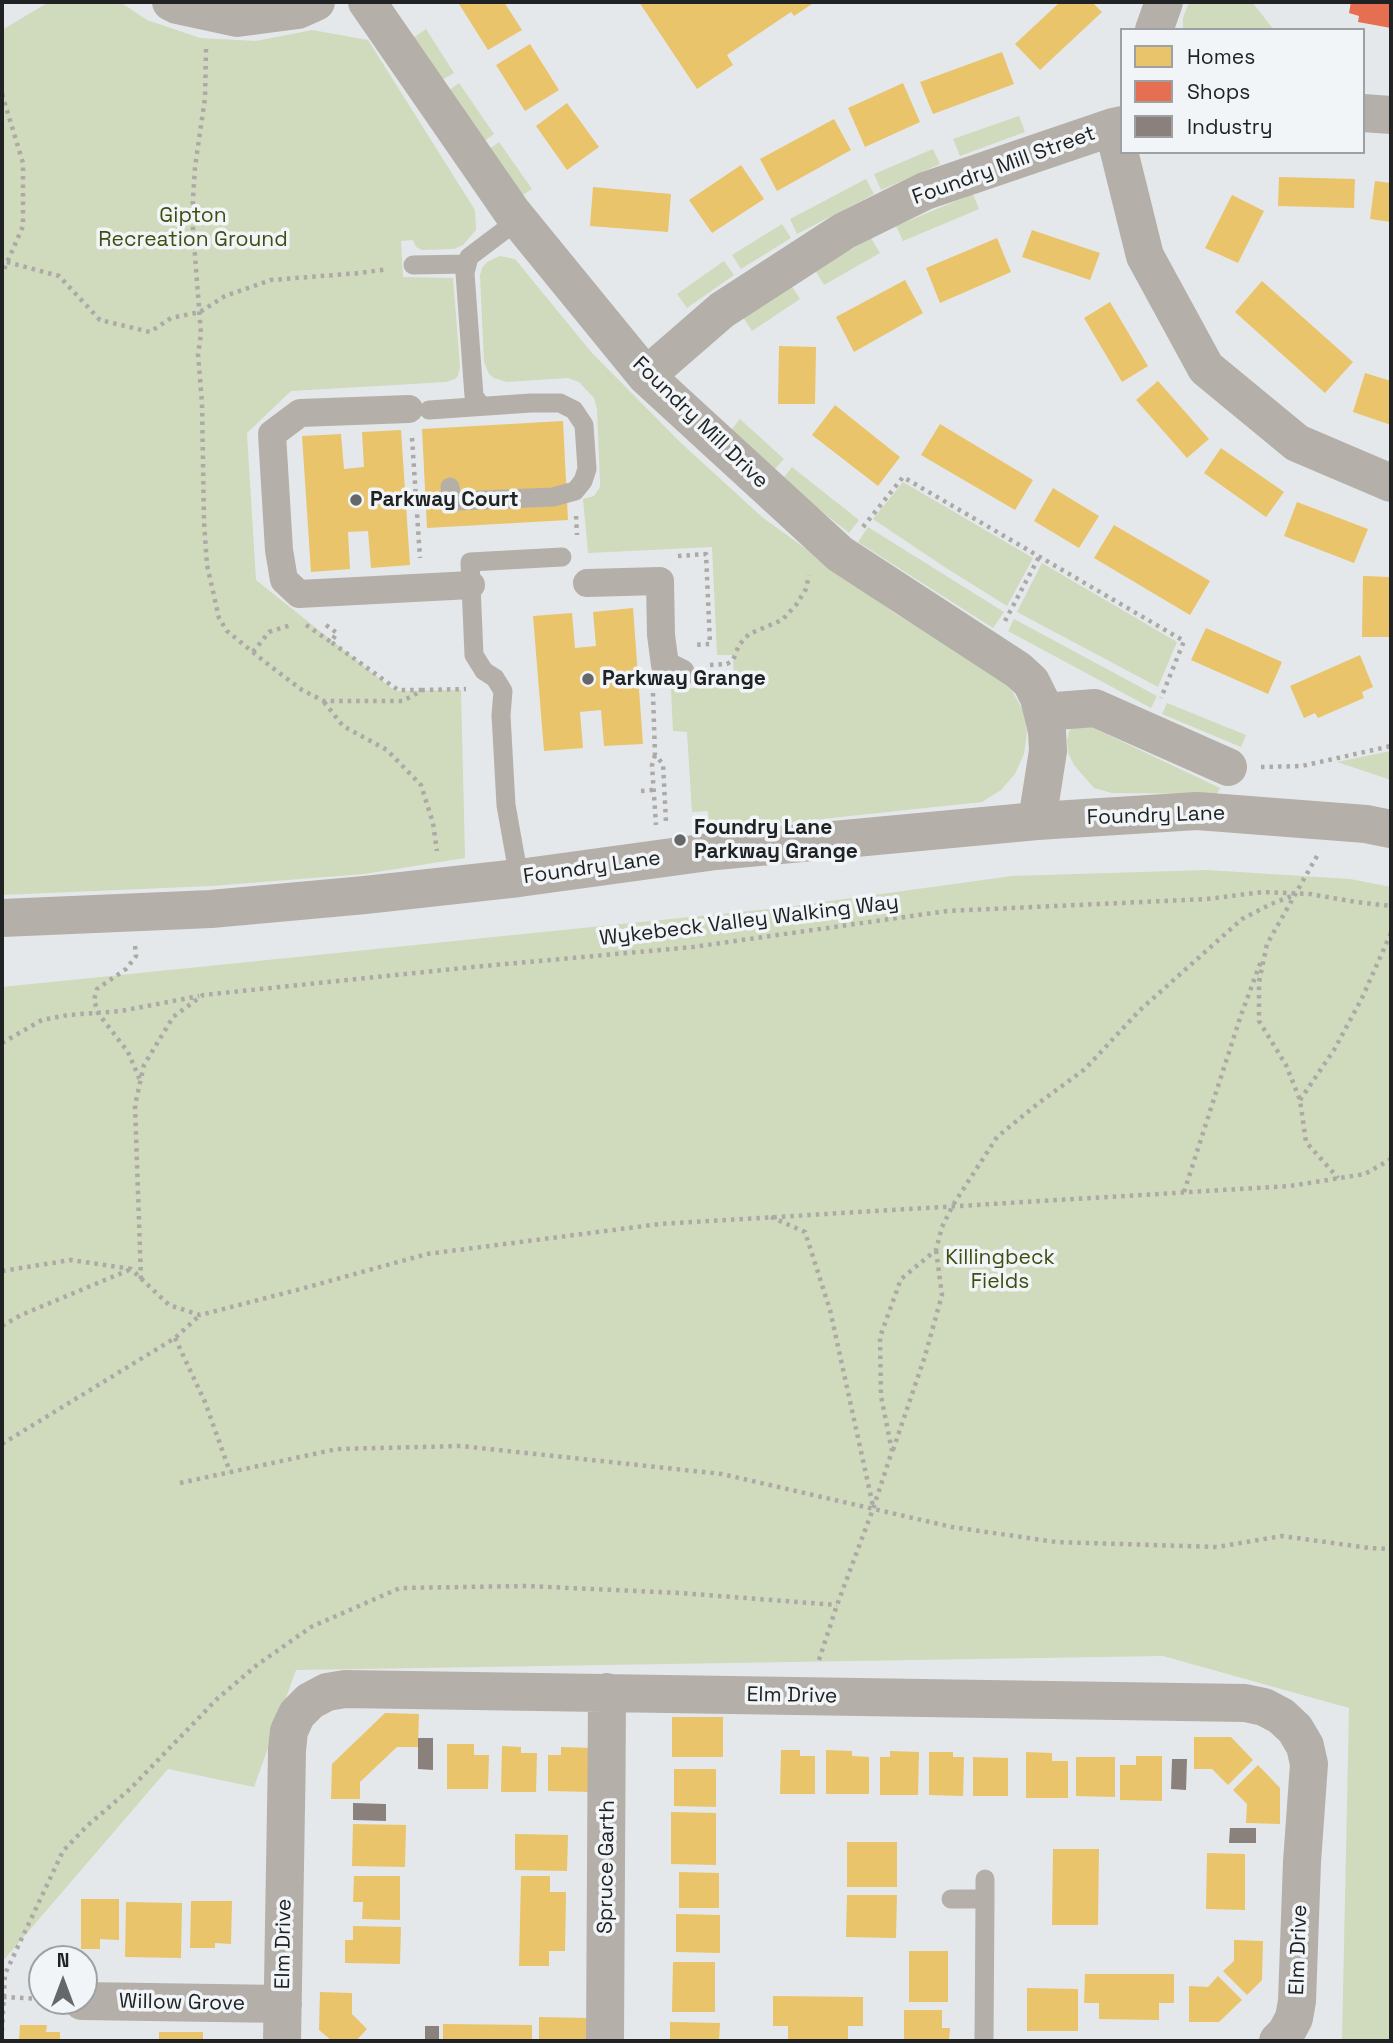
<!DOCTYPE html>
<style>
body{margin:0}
#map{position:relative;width:1393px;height:2043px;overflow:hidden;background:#e5e8ea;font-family:"Space Grotesk",sans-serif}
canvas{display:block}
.frame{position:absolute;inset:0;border:4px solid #202223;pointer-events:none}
.legend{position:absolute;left:1120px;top:28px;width:245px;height:126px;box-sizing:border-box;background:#f2f5f8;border:2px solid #9ea1a3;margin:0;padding:9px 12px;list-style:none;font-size:21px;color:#202223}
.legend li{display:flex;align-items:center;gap:14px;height:35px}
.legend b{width:35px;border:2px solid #9ea1a3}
.north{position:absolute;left:28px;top:1945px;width:70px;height:70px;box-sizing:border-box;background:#f2f5f8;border:2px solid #9ea1a3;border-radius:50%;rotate:0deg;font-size:19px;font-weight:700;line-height:28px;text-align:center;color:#202223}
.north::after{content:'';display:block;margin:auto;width:24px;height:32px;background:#656769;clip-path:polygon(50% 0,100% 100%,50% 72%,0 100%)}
</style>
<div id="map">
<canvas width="1393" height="2043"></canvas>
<div class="frame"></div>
<ul class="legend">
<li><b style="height:19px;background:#e9c46a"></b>Homes</li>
<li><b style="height:19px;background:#e76f51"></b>Shops</li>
<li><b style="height:19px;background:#8a817c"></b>Industry</li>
</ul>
<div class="north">N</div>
</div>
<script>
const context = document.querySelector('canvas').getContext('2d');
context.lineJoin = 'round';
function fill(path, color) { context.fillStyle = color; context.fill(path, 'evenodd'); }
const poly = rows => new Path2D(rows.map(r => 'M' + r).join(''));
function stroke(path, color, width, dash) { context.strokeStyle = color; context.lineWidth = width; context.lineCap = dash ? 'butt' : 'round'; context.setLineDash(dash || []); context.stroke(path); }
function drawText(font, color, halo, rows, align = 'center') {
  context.font = font + ' "Space Grotesk",sans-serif'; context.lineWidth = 7; context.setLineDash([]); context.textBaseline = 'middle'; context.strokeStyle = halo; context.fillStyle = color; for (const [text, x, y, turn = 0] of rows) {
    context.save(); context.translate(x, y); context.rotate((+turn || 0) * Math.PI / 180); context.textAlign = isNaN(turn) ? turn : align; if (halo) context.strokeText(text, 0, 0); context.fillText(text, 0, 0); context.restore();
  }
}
const green = poly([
 [49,2,120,2,147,20,200,38,256,41,312,30,368,40,475,210,476,230,463,245,454,249,422,250,416,247,413,240,401,241,403,277,453,278,460,367,458,376,455,379,446,382,291,391,247,433,256,580,395,691,461,690,465,858,364,874,211,886,2,895,2,30],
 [1189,2,1252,2,1274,30,1183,30,1183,18],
 [426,29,454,73,440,81,413,38],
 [459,83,494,134,480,144,445,93],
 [1019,116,1025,132,960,156,953,139],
 [499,142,532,189,518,198,485,152],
 [933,149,940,164,881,190,874,174],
 [866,179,874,194,797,234,790,219],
 [973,194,979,209,903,241,896,226],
 [782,224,791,238,741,269,732,255],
 [871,238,880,253,824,285,815,270],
 [500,256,515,259,592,353,681,443,762,517,896,614,997,675,1012,691,1023,710,1027,732,1024,754,1015,774,1001,790,982,802,709,831,708,811,692,812,687,732,673,731,671,689,734,686,733,655,717,655,712,547,588,553,583,499,594,496,600,487,600,482,597,409,594,398,579,382,568,378,507,382,494,378,489,374,484,362,480,275,482,268,487,262],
 [724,261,734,275,687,308,677,294],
 [791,285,800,299,752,331,743,317],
 [740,419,784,459,771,473,728,434],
 [792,467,859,520,849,533,782,480],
 [903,482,1033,558,1007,606,946,568,873,519],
 [868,527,1004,612,993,628,858,542],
 [1042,563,1177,642,1158,687,1017,612],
 [1014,619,1157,696,1151,708,1008,631],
 [1167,703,1246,735,1241,747,1162,714],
 [1085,724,1220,788,1217,794,1112,793,1094,788,1074,765,1068,753,1067,741,1069,731,1072,728],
 [1391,751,1391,780,1337,762],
 [1207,870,1350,879,1391,887,1391,2041,1342,2041,1349,1708,1163,1656,296,1670,254,1787,168,1769,2,1962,2,987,779,908,1012,876]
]);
const homes = poly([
 [462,2,504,2,522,30,488,50,459,4],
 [639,2,724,2,725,3,727,2,815,2,794,16,791,12,727,55,733,65,697,89],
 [1060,2,1092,2,1102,12,1040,70,1015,44],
 [530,44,559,90,525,111,496,65],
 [1002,52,1014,84,933,114,920,82],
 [903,83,920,122,865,147,848,108],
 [567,103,599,147,567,170,536,126],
 [834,119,851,150,777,191,760,159],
 [741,165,764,199,712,233,689,200],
 [1279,177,1355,179,1354,208,1278,206],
 [1375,181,1391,183,1391,222,1370,219],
 [593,187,671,194,668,232,590,226],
 [1232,195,1264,211,1238,263,1205,248],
 [1032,230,1100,253,1090,280,1022,257],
 [997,238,1011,272,940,303,926,268],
 [905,280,923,313,854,352,836,317],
 [1262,281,1353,362,1325,393,1235,312],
 [1110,302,1148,366,1122,382,1084,318],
 [779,346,816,347,815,404,778,404],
 [1365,373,1391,381,1391,425,1353,412],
 [1158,381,1209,439,1187,458,1136,400],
 [835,405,900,457,878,486,812,435],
 [563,421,568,520,427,528,422,429],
 [940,424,1033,480,1015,510,921,455],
 [401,430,410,565,371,568,368,531,348,532,350,569,311,572,302,436,341,434,344,469,364,467,362,432],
 [1221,448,1284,492,1266,517,1204,473],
 [1053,488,1099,516,1079,548,1034,521],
 [1297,502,1368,529,1354,563,1284,536],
 [1114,525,1210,581,1190,615,1094,558],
 [1363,576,1391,577,1391,637,1362,637],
 [633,608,643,744,604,746,601,710,580,712,583,748,544,751,533,616,572,613,575,648,596,646,593,612],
 [1206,628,1282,662,1268,694,1191,660],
 [1360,655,1373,687,1362,692,1364,698,1318,718,1315,713,1304,718,1290,686],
 [385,1713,419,1714,418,1747,397,1747,360,1782,360,1799,331,1799,332,1764],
 [672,1717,723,1717,723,1757,672,1757],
 [1194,1737,1231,1737,1253,1760,1228,1785,1212,1769,1194,1769],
 [447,1744,474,1744,474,1755,489,1755,488,1789,447,1789],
 [502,1746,521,1747,521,1753,537,1753,536,1792,501,1792],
 [561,1747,593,1748,592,1792,548,1791,548,1755,561,1755],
 [781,1750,800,1750,800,1756,815,1756,815,1794,780,1794],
 [826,1750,852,1751,852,1756,869,1757,869,1794,826,1794],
 [890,1751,919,1752,918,1795,880,1795,880,1757,890,1757],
 [929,1752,953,1752,953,1757,964,1757,963,1796,929,1795],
 [1026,1752,1052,1753,1052,1761,1068,1761,1068,1798,1026,1798],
 [1136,1756,1162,1756,1162,1801,1120,1800,1120,1765,1136,1765],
 [973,1757,1008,1758,1008,1796,973,1796],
 [1076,1757,1115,1757,1115,1797,1076,1796],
 [1258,1765,1280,1788,1280,1824,1246,1823,1247,1804,1233,1790],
 [674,1769,716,1769,716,1807,674,1806],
 [671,1812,716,1813,716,1865,671,1864],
 [353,1824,406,1825,405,1867,352,1866],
 [515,1834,568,1835,567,1871,515,1870],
 [847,1842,897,1842,897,1887,847,1887],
 [1053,1849,1099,1849,1098,1925,1052,1925],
 [1207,1853,1245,1854,1245,1910,1206,1909],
 [679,1872,719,1873,719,1908,679,1908],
 [354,1876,400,1876,400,1920,362,1919,363,1902,353,1902],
 [521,1876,550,1876,550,1892,566,1892,565,1951,549,1951,549,1966,519,1966],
 [847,1895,897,1895,896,1938,846,1937],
 [81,1899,119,1899,119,1940,100,1939,100,1949,81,1949],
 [191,1901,232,1901,231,1944,215,1943,215,1948,190,1948],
 [126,1902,182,1903,181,1958,125,1957],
 [676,1914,720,1915,720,1953,676,1952],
 [353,1926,401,1927,400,1964,345,1963,345,1940,353,1940],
 [1234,1940,1263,1941,1262,1980,1247,1995,1223,1971,1234,1961],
 [909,1951,948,1951,948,2002,909,2002],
 [673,1962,715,1962,715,2012,672,2012],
 [1085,1974,1174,1974,1174,2003,1159,2003,1159,2020,1099,2019,1099,2003,1084,2003],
 [1218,1976,1242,2000,1219,2022,1189,2022,1189,1986,1208,1987],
 [1027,1988,1078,1989,1078,2031,1027,2031],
 [320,1992,352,1993,352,2014,367,2029,356,2041,332,2041,319,2030],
 [773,1996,863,1997,863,2026,848,2026,848,2041,788,2041,788,2026,773,2026],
 [904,2010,942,2010,942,2028,950,2028,949,2041,904,2041],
 [539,2017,589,2018,589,2041,539,2041],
 [670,2022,720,2023,719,2041,670,2041],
 [443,2024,532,2025,532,2041,443,2041],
 [20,2025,47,2025,46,2032,60,2032,60,2041,19,2041],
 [159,2032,203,2032,203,2041,159,2041]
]);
const shops = poly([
 [1351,2,1391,2,1391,28,1358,22,1359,16,1349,13]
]);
const industry = poly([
 [418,1738,433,1738,433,1770,418,1769],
 [1172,1759,1187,1759,1186,1790,1171,1789],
 [353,1803,386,1804,386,1821,353,1820],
 [1230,1828,1256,1828,1256,1843,1229,1843],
 [425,2026,439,2026,439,2041,425,2041]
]);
const path = poly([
 [206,49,205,98,195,167,192,216,201,334,198,354,202,403,204,522,207,565,219,618,227,631,265,662,302,690,324,701,403,701,423,690,466,689],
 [2,94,23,163,23,226,2,274],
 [7,262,59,276,100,320,150,332,171,318,200,312,225,296,271,280,360,273,388,269],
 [412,438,420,558],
 [576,516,577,535],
 [863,527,903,477,1184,641,1161,698],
 [678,556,706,554,710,644,694,645],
 [1005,621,1039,557],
 [306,625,331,642],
 [326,625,337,633,331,642,398,690,422,690],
 [253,652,269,632,291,625],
 [710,665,727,664,733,660,739,645,749,634,782,620,796,605,806,589,809,575],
 [710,680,726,680],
 [653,693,655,755,663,764,666,822],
 [324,702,343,726,387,750,421,785,433,823,437,851],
 [655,755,652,765,656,825],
 [1261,767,1302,766,1391,746],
 [641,791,653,790],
 [1317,856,1267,944,1259,982,1259,1021,1286,1065,1300,1100,1306,1142,1338,1178],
 [135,946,136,956,126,969,97,989,94,1000,98,1013,128,1052,140,1080],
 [2,1043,42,1020,68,1015,121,1011,199,996],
 [1300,1100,1334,1050,1362,998,1391,933],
 [1184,1192,1240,1018,1261,961],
 [771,1217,805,1232,830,1310,873,1506],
 [2,1271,71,1260,131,1269,169,1305,200,1315,297,1290,427,1254,660,1224,1290,1186,1365,1174,1391,1159],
 [141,1279,135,1105,144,1065,173,1017,203,995,473,967,693,947,947,911,1207,899,1263,892,1310,894,1356,902,1391,906],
 [2,1326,21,1315,129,1270],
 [175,1338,205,1402,230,1472],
 [2,1444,175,1338,200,1315],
 [893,1450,925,1356,942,1295,936,1250],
 [180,1483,337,1449,461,1446,722,1474,952,1527,1056,1542,1217,1547,1282,1536,1369,1548,1391,1549],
 [819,1660,837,1605,873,1509,892,1451,881,1396,880,1337,901,1279,936,1250,942,1227,953,1205,997,1137,1040,1102,1085,1069,1140,1010,1242,919,1271,904,1292,896],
 [3,1997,42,1999],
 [2,2031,5,1974,63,1851,87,1826,130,1789,217,1699,257,1665,311,1627,400,1588,527,1586,680,1593,837,1605]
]);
const service = poly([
 [413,265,467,264],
 [481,406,474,396,465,273,469,257,518,220],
 [429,410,531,403,560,403,574,410,584,425,587,469,583,481,575,491,553,497,458,501,452,498,450,487],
 [519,878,506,805,501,715,503,691,495,678,484,671,474,655,470,562,562,557],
 [951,1899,985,1899,985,1879],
 [984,2041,985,1899]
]);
const pedestrian = poly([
 [409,409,300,413,272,434,279,550,284,580,299,594,471,585],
 [587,583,660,581,661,635,665,665,681,673]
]);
const minor = poly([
 [367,2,512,212,646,376,840,554,1018,670,1031,682,1039,698,1047,731,1048,751,1037,821],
 [1154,30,1164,2],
 [1363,113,1391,115],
 [1113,127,1145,256,1206,368,1297,443,1391,483],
 [646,376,722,310,844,231,925,191,1113,127,1122,125],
 [1043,712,1095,708,1228,767],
 [82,2001,283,2004],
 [282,2041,287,1750,289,1731,297,1714,310,1701,327,1692,345,1689,1245,1703,1264,1707,1281,1716,1295,1729,1305,1746,1309,1764,1302,1862,1297,2001,1294,2018,1286,2033,1278,2041],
 [605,2041,607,1692]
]);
const tertiary = poly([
 [171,2,177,5,237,18,298,10,316,2],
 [2,918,211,909,365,895,519,878,716,851,1037,821,1197,811,1366,824,1391,829]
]);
const markers = [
 [356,500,7,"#656769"],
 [588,679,7,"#656769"],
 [680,840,7,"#656769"]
];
const streetNames = [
 ["Foundry Mill Street",1004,166,-20],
 ["Foundry Mill Drive",700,423,44],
 ["Foundry Lane",1156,816,-2],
 ["Foundry Lane",592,868,-8],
 ["Wykebeck Valley Walking Way",749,921,-7],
 ["Elm Drive",792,1696,1],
 ["Spruce Garth",607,1867,-89],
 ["Elm Drive",284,1944,-89],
 ["Elm Drive",1299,1950,-88],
 ["Willow Grove",182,2003,1]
];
const parkNames = [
 ["Gipton",193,216],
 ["Recreation Ground",193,240],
 ["Killingbeck",1000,1258],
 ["Fields",1000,1282]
];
const poiNames = [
 ["Parkway Court",370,500],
 ["Parkway Grange",602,679],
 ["Foundry Lane",694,828],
 ["Parkway Grange",694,852]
];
fill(green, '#d0dabd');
fill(homes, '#e9c46a');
fill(shops, '#e76f51');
fill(industry, '#8a817c');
stroke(path, '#aca9a7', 4.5, [3.5, 5]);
stroke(service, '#b5afa9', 19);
stroke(pedestrian, '#b5afa9', 28);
stroke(minor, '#b5afa9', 38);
stroke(tertiary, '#b5afa9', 38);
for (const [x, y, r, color] of markers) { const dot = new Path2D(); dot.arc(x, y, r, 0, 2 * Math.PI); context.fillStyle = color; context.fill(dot); stroke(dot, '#f2f5f8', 2.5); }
drawText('21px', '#202223', '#f2f5f8', streetNames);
drawText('21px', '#3f4d0f', '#f2f5f8', parkNames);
drawText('bold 21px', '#202223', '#f2f5f8', poiNames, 'left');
</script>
